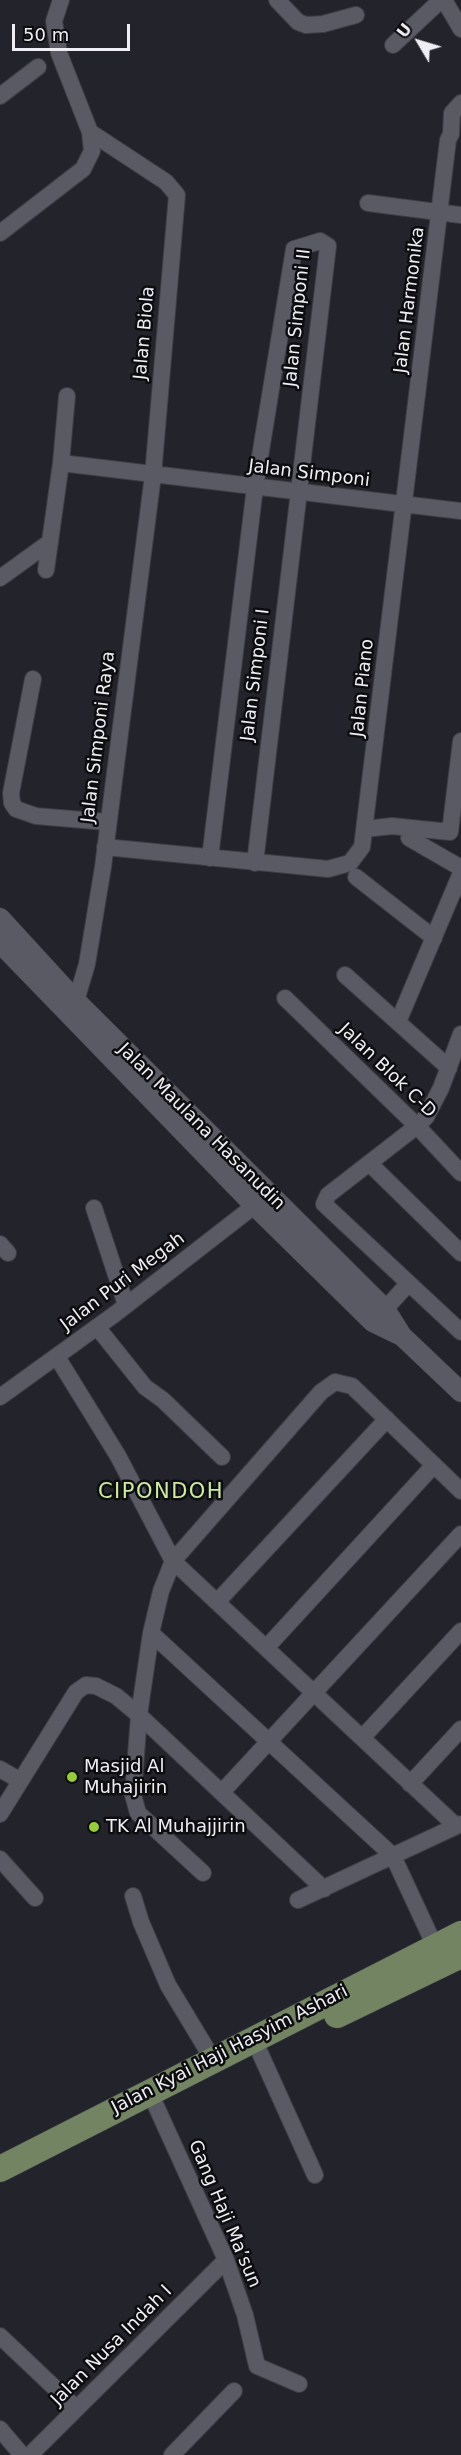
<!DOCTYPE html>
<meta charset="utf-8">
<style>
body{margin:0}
#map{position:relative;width:461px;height:2455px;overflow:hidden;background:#23232b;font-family:"DejaVu Sans",sans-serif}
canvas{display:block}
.north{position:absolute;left:389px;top:12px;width:60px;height:60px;-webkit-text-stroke:4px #0d0d10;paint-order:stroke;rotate:308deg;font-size:16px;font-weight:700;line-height:24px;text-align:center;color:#eeeef4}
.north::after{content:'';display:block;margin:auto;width:21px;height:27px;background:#eeeef4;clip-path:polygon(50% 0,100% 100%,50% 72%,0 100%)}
.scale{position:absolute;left:12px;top:24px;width:118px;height:27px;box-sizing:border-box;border:3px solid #eeeef4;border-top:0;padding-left:8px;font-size:18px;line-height:21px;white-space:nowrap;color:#eeeef4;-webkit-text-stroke:4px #0d0d10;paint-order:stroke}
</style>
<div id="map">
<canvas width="461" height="2455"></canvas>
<div class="north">U</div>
<div class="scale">50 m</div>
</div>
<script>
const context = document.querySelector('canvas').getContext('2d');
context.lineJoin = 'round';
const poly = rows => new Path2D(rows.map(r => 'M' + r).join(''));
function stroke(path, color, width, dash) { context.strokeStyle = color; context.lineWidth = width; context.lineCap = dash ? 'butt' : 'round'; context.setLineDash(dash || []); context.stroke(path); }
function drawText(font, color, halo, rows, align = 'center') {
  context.font = font + ' "DejaVu Sans",sans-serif'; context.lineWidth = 5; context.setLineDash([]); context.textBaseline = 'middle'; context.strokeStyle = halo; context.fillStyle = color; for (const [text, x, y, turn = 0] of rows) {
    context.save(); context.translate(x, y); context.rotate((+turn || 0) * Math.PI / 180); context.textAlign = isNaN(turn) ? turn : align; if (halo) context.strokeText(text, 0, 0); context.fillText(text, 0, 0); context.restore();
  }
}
const minor = poly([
 [277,0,298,22,306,25,323,24,356,15],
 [444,0,461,29],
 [393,45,441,0],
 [0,96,38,67],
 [368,203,461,215],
 [0,233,83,169,92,151,90,132,59,53,54,21,61,0],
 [61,463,461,511],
 [46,570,61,463,67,396],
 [0,578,50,542],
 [33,679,11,793,12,803,16,809,36,816,107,822],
 [365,829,392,826,450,832,461,741],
 [409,838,461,868],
 [105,847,328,869,350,863,362,847,448,140,451,134,452,113,461,103],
 [210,858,255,487,294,249,320,241,328,246,255,863],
 [356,877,434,938],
 [345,975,449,1068],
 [285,998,417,1126,461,1173],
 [76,1001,87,964,103,867,153,475,177,195,166,182,90,132],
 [398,1022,461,873],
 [461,1034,441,1088,426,1117,417,1126,328,1195,324,1204,461,1332],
 [369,1163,461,1253],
 [94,1208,126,1305],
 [0,1244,8,1253],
 [376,1319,408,1284],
 [97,1327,145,1387,163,1400,222,1457],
 [57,1357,118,1456,173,1561,456,1826],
 [0,1397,115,1314,263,1199],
 [217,1602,387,1419],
 [151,1633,393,1856,439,1955],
 [266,1648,434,1465],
 [362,1738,461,1631],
 [0,1769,19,1780],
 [410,1784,461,1729],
 [222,1792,461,1534],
 [0,1814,76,1692,86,1685,96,1686,116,1696,139,1715,324,1889],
 [0,1859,35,1898],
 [203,1873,138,1813,133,1795,139,1715,151,1633,161,1591,173,1561,321,1392,335,1382,352,1386,461,1491],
 [133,1896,141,1922,168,1985,212,2058],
 [298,1900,461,1824],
 [260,2053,315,2175],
 [156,2106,226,2260,245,2315,257,2366,299,2384],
 [0,2336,76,2408],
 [0,2429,22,2455],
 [30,2455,221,2265],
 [172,2455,234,2391]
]);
const tertiary = poly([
 [0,918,76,1001,385,1309,402,1336,461,1392],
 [0,943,254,1205,373,1322,402,1336]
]);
const primary = poly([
 [337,2015,461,1955],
 [0,2169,461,1934]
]);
const markers = [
 [72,1777,6,"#96cc39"],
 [94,1827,6,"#96cc39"]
];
const streetNames = [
 ["Jalan Harmonika",410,300,-83],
 ["Jalan Simponi II",298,318,-84],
 ["Jalan Biola",145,333,-85],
 ["Jalan Simponi",309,474,7],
 ["Jalan Simponi I",256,675,-83],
 ["Jalan Piano",363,688,-84],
 ["Jalan Simponi Raya",99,737,-83],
 ["Jalan Blok C-D",387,1071,44],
 ["Jalan Maulana Hasanudin",201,1127,45],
 ["Jalan Puri Megah",123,1282,-37],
 ["Jalan Kyai Haji Hasyim Ashari",230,2050,-27],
 ["Gang Haji Ma’sun",224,2214,67],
 ["Jalan Nusa Indah I",112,2346,-45]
];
const poiNames = [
 ["Masjid Al",84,1767],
 ["Muhajirin",84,1788],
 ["TK Al Muhajjirin",106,1827]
];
const quarterNames = [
 ["CIPONDOH",161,1493]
];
stroke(minor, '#3e3e44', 18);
stroke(tertiary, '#3e3e44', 21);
stroke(primary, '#3e3e44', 27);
stroke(minor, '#595a63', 16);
stroke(tertiary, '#595a63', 20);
stroke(primary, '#738462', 26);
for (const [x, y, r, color] of markers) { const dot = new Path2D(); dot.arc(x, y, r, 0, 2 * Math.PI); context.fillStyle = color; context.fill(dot); stroke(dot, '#0d0d10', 2); }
drawText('18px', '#eeeef4', '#0d0d10', streetNames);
drawText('18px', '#eeeef4', '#0d0d10', poiNames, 'left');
context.letterSpacing = '1.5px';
drawText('21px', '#cbeba3', '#0d0d10', quarterNames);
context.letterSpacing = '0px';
</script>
